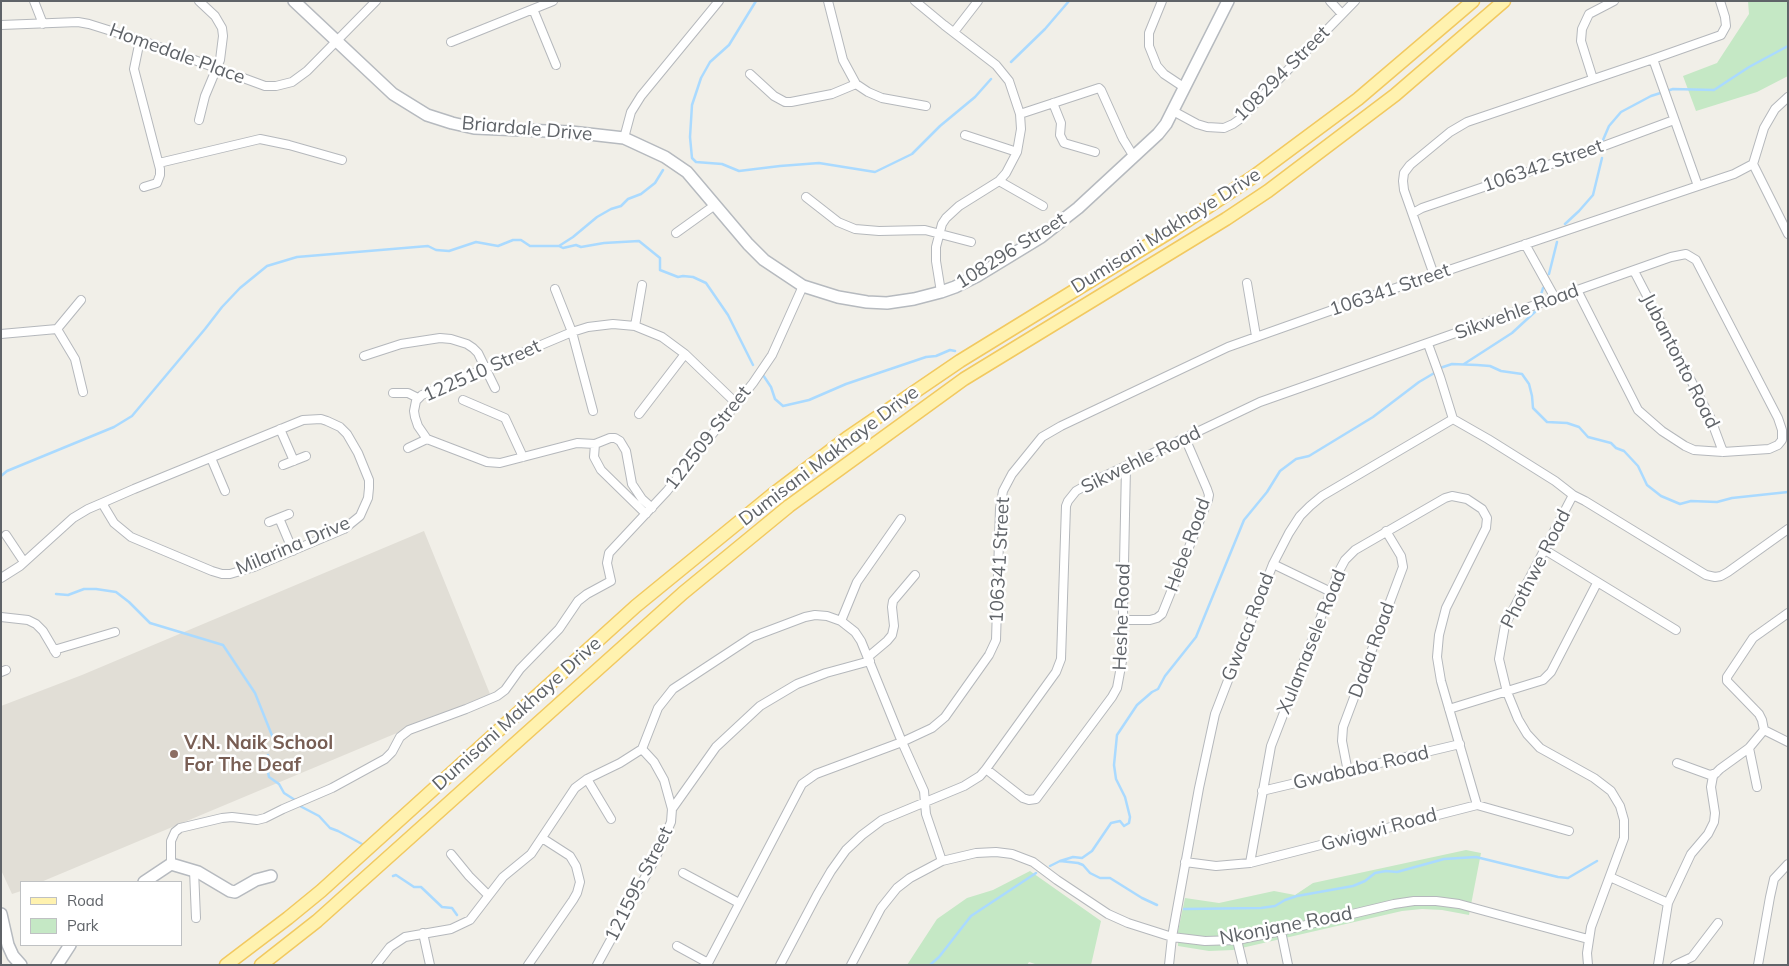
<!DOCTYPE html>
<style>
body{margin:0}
#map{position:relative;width:1789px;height:966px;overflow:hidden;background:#f1efe8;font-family:Mulish,sans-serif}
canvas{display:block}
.frame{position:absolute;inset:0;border:2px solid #5f6368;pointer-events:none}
.legend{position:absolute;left:20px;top:881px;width:162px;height:65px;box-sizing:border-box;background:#fff;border:1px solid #bfc1c3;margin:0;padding:6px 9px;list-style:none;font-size:15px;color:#5f6368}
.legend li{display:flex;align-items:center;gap:10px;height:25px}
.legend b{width:25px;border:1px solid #bfc1c3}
</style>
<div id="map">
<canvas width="1789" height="966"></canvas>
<div class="frame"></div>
<ul class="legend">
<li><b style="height:6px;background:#fff2af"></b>Road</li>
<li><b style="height:14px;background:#c5e8c5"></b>Park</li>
</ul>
</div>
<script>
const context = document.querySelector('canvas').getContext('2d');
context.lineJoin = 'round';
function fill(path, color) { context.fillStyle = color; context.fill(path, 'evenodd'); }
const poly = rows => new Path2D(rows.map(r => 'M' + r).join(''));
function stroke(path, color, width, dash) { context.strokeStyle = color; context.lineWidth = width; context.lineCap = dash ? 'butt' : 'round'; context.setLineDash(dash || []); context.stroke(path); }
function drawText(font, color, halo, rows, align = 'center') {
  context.font = font + ' Mulish,sans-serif'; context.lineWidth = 5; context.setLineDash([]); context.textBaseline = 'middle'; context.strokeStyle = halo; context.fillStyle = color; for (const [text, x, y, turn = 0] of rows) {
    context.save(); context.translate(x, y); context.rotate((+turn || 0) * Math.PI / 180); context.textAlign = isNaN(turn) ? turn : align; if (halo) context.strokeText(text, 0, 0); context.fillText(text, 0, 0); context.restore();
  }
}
const education = poly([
 [424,531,490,694,41,882,21,882,21,891,12,894,1,870,1,706,82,675]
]);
const green = poly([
 [1748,1,1788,1,1788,76,1757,92,1696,111,1683,76,1717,63,1749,14],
 [1466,850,1481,853,1469,915,1442,910,1422,909,1402,911,1233,950,1209,951,1178,946,1178,931,1185,898,1219,903,1274,891,1295,895,1313,883],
 [1030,871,1101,921,1091,965,1038,965,1029,962,1027,965,907,965,937,919,967,898,993,890]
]);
const stream = poly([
 [756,1,729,45,710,62,701,78,692,105,690,137,692,158,696,162,722,164,739,171,780,166,819,163,875,172,912,154,940,126,975,97,991,79],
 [1011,62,1045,29,1069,1],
 [1603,140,1609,126,1621,112,1651,96,1673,89,1714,90,1749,67,1788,46],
 [1565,224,1579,211,1593,195,1602,158],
 [559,246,563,248,576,245,581,247,604,243,639,241,660,258,660,270,678,277,683,276,693,277,706,283,728,315,753,365],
 [1549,274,1557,242],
 [1540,298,1543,288],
 [1464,364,1512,333,1537,310],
 [1440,368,1452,364,1477,365,1490,366,1501,371,1522,374,1529,384,1532,396,1533,408,1547,422,1567,423,1579,427,1588,437,1611,443,1616,448,1624,451,1638,466,1647,485,1661,496,1680,504,1691,501,1717,502,1732,498,1788,492],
 [763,375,771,387,775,399,783,406,809,400,846,384,926,357,936,356,950,350,955,351],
 [1,476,7,471,114,427,132,416,205,329,222,307,240,288,267,266,297,257,428,246,436,250,449,251,476,242,498,246,513,240,521,240,530,246,559,246,573,237,597,217,611,209,621,206,628,199,641,194,655,183,663,170],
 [56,594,68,595,84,589,96,589,116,592,129,602,150,623,223,645,255,693,273,738],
 [268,755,267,767,269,777,279,784,284,793,295,800],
 [298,805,319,816,330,828,338,831,362,844],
 [1060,861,1073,857,1082,858,1092,851,1111,823,1120,821,1124,826,1129,823,1130,817,1125,797,1116,779,1114,765,1117,735,1137,705,1152,692,1158,689,1165,676,1196,637,1244,520,1267,492,1280,471,1296,459,1309,456,1373,417,1419,382,1436,372],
 [1050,866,1060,861,1078,863,1083,865,1090,873,1100,878,1110,878,1142,898,1157,905],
 [393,876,396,875,414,887,421,887,442,907,452,908,457,915],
 [1184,909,1261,908,1275,906,1285,900,1297,896,1353,886,1365,881,1375,873,1386,871,1397,872,1444,859,1476,857,1558,877,1568,878,1597,861],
 [930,965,939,957,971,916,1036,873]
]);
const street = poly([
 [34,1,43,24],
 [828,1,843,60,856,84,868,92,882,98,926,106],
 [915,1,944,25,996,65,1009,81,1020,114,1021,129,1017,152,1006,173,999,181,959,206,946,218,942,224,936,247,936,261,941,292],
 [1162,1,1149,33,1149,46,1157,66,1164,74,1185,88],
 [1330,1,1342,14],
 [533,9,556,65],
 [1,25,78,22,89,24,140,40,265,86,276,86,292,82,307,71,376,1],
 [954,32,978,1],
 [140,40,134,69,160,169,160,175,157,183,144,187],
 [451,42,553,1],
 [1653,59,1698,186],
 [750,74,774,96,785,102,791,102,832,94,856,84],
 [1593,79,1581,41,1582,29,1589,14,1614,1],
 [1788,97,1775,109,1764,128,1753,164,1788,234],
 [1053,103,1061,123,1060,135,1064,143,1095,152],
 [1173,111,1197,124,1207,127,1224,128,1233,124,1240,119,1355,1],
 [1020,114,1099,88,1101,90,1123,139,1134,157],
 [199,120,205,96,220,60,223,36,222,28,215,16,199,1],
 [965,135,1017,152],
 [624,138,631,112,641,96,719,1],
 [159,163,260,139,289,145,342,160],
 [999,181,1043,206],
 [806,197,838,222,855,229,879,231,925,230,971,242],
 [1413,213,1422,208,1601,147,1674,120],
 [676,233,715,205],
 [1525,244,1555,298],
 [1634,271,1710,417,1723,452],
 [1434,275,1404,190,1403,181,1404,173,1410,165,1450,132,1467,122,1653,59,1721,35,1726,26,1725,17,1720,1],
 [1247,283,1256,336],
 [555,289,572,332,593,411],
 [635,326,642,285],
 [57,329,75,359,83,392],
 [1,334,57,329,81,300],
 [1428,344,1440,377,1453,419],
 [364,356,401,344,440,338,451,339,467,344,473,348,478,353,495,388],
 [393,393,408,393,418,398],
 [463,400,505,418,523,457],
 [639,414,685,354],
 [1453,419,1488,439,1555,481,1573,495,1505,625,1499,659,1507,692,1518,719,1527,734,1540,748,1594,778,1611,791,1620,806,1624,820,1624,838,1591,927,1587,953,1588,965],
 [280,429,294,461],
 [595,444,594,457,601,470,646,514],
 [408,448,427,439],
 [211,458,225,491],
 [283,465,306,456],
 [1573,495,1585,501,1706,575,1715,577,1721,576,1728,572,1788,529],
 [652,508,642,499,632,484,626,451,620,441,615,438,610,438,595,444,577,443,500,463,487,462,427,439,418,426,415,417,414,411,416,401,422,395,572,332,588,327,613,324,635,326,662,337,685,354,736,403],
 [279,518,293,551],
 [269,522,289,514],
 [6,535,24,562],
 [1545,550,1676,630],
 [1273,564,1329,591],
 [1,578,20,566,73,518,88,509,102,503,134,489,303,420,321,419,327,421,340,427,347,434,358,453,369,480,369,488,368,498,360,516,344,529,254,567,230,574,222,574,212,571,131,537,114,523,102,503],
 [1,617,28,620,36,624,43,631,56,653],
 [1123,620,1150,620,1157,618,1162,614,1208,500,1209,495,1207,489,1185,438],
 [841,621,857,582,901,519],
 [54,650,115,632],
 [868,657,887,641,892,635,894,626,892,607,893,601,915,575],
 [1,672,6,670],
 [1449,709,1543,680,1551,672,1597,583],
 [1764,730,1788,742],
 [1749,748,1757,787],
 [1677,763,1710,775,1716,773],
 [986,769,1023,798,1029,800,1036,799,1112,697,1117,688,1122,661,1126,467],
 [1348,772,1342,741,1343,727,1403,567,1401,556,1386,531],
 [587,779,611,819],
 [1262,791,1460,744],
 [672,809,716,747,760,706,797,684,826,673,870,661],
 [451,854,469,876,488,895],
 [1185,862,1216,866,1250,863,1477,805,1569,831],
 [1250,863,1271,746,1338,573,1345,560,1355,550,1445,498,1452,496,1467,499,1482,509,1487,518,1486,528,1446,608,1439,635,1437,657,1441,681,1477,805],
 [171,864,171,841,175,832,180,828,222,818,232,817,257,820,265,818,283,809,332,788,385,759,392,752,400,737,409,730,466,709,497,696,505,690,520,669,559,629,578,601,587,594,611,581,607,563,609,553,667,491,753,383,772,355,803,286],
 [194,870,196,918],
 [683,873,739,903],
 [1610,877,1668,903],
 [1281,931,1288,965],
 [423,933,430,965],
 [1237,940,1243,965],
 [677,946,708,963],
 [376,965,390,947,405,937,451,929,470,920,503,877,531,854,575,788,587,779,620,763,642,749,658,708,673,689,752,637,805,617,815,615,827,616,841,621,855,632,861,641,902,742,924,791,926,814,942,861],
 [528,965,573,900,577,893,580,882,576,866,570,856,542,838],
 [597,965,655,859,671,822,672,809,664,780,654,762,642,749],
 [707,965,802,784,816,774,902,742,932,728,945,717,989,655,996,640,1000,508,1003,491,1012,474,1042,437,1061,426,1228,347,1369,297,1698,186,1734,174,1753,164],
 [780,965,817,895,831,871,846,850,862,835,882,820,964,786,980,776,986,769,1056,672,1061,659,1066,506,1068,501,1076,491,1092,482,1260,402,1671,257,1686,254,1696,260,1778,418,1782,430,1782,440,1778,445,1769,449,1723,452,1694,450,1685,446,1662,431,1638,410,1577,290],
 [851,965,881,908,897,888,910,878,942,861,976,853,996,852,1012,854,1033,862,1057,880,1108,914,1128,923,1172,937,1205,941,1237,940,1281,931,1394,904,1414,901,1436,901,1459,904,1588,939],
 [1169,965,1172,937,1199,788,1215,714,1273,564,1289,533,1300,516,1310,506,1322,496,1453,419],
 [1658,965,1668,903,1691,854,1708,834,1714,822,1715,813,1711,787,1713,776,1720,769,1749,748,1764,730,1762,720,1759,714,1727,681,1727,677,1753,638,1788,613],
 [1675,965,1692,957,1718,923],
 [1758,965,1770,897,1774,879,1788,864]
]);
const secondary = poly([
 [294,1,393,94,427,115,452,123,474,128,571,132,624,138,665,157,687,172,748,244,764,260,803,286,838,297,867,302,887,303,914,299,941,292,955,287,977,276,1041,237,1078,208,1158,134,1166,124,1228,1],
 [144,882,171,864,198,872,230,891,235,892,256,880,271,876],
 [1,914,8,945,13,956,21,965],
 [57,965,70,945]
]);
const primary = poly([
 [226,965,288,918,321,891,636,606,772,495,847,438,960,361,1173,230,1253,177,1358,99,1473,1],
 [261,965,317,921,683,593,789,506,964,379,1226,219,1268,191,1395,95,1504,1]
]);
const markers = [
 [174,754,5,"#8d6e63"]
];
const streetNames = [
 ["Homedale Place",177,54,20],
 ["108294 Street",1282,74,-45],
 ["Briardale Drive",527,129,5],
 ["106342 Street",1543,166,-19],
 ["Dumisani Makhaye Drive",1166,231,-32],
 ["108296 Street",1011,251,-32],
 ["106341 Street",1390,290,-19],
 ["Sikwehle Road",1517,312,-20],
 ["Jubantonto Road",1680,361,63],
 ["122510 Street",482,371,-24],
 ["122509 Street",708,438,-52],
 ["Dumisani Makhaye Drive",829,456,-37],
 ["Sikwehle Road",1141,460,-26],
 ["Hebe Road",1188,545,-70],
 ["Milarina Drive",293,546,-23],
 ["106341 Street",1000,560,-87],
 ["Phothwe Road",1536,569,-63],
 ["Heshe Road",1122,617,-88],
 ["Gwaca Road",1248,627,-69],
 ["Xulamasele Road",1312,642,-68],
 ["Dada Road",1372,650,-70],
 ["Dumisani Makhaye Drive",517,714,-42],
 ["Gwababa Road",1361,768,-13],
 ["Gwigwi Road",1379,830,-15],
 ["121595 Street",639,884,-63],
 ["Nkonjane Road",1286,926,-11]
];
const educationNames = [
 ["V.N. Naik School",184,743],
 ["For The Deaf",184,765]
];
fill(education, '#e1ded6');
fill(green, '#c5e8c5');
stroke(stream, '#aadaff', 2.5);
stroke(street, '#b5b8bc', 10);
stroke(secondary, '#b6babf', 14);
stroke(primary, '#f2c960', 15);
stroke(street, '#fff', 8);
stroke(secondary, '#fff', 11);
stroke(primary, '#fff2af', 12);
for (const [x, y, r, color] of markers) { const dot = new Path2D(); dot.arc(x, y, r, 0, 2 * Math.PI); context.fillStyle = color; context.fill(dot); stroke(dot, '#fff', 2); }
drawText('19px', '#5f6368', '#fff', streetNames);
drawText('bold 19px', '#785e54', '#fff', educationNames, 'left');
</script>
